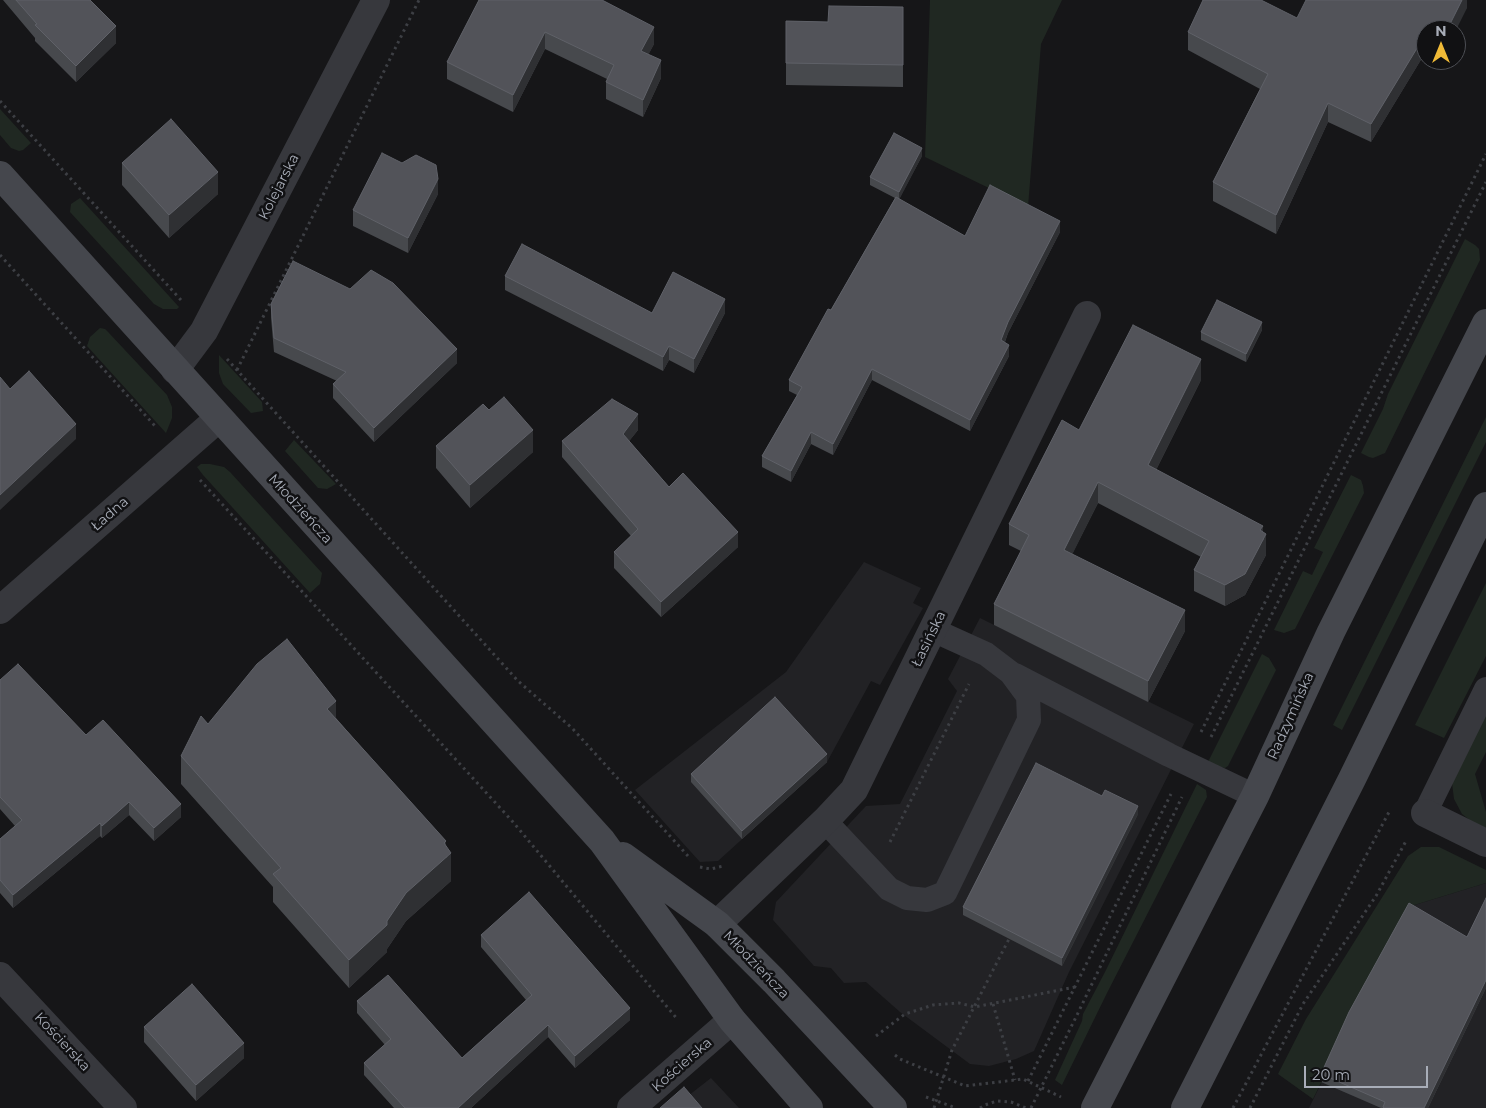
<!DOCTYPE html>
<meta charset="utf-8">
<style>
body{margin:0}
#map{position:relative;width:1486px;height:1108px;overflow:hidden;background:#161618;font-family:Montserrat,sans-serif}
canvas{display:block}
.north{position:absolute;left:1416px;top:20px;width:50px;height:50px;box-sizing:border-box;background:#111113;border:1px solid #4d4f55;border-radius:50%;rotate:0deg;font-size:14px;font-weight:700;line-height:20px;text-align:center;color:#a8adb8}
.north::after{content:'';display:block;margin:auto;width:18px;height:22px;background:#f0ba37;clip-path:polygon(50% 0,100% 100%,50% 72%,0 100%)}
.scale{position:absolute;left:1304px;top:1066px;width:124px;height:22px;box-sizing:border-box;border:2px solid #a8adb8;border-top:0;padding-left:6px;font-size:15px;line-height:18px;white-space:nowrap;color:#a8adb8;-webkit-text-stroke:4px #111113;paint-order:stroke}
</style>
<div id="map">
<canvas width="1486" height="1108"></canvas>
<div class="north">N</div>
<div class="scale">20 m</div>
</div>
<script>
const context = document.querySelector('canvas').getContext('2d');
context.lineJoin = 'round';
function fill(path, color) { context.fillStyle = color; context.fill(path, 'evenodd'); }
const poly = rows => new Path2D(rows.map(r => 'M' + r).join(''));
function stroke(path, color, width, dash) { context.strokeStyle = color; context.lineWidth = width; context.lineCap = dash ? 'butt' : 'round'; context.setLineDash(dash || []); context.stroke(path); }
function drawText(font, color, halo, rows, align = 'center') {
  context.font = font + ' Montserrat,sans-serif'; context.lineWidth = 5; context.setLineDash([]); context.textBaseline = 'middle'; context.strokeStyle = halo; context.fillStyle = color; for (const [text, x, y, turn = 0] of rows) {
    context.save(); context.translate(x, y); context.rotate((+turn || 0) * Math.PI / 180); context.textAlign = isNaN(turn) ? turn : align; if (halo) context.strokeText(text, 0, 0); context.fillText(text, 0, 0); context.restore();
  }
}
const built = poly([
 [864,562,921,588,913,603,923,608,880,685,871,681,827,762,718,861,700,862,635,790,786,672],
 [980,618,1194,724,1069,972,1034,1051,1016,1059,989,1066,970,1064,900,1012,866,982,844,983,831,968,814,966,773,920,776,902,866,806,900,804,957,691,948,679],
 [1486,883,1486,1108,1309,1108,1408,907],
 [711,1078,739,1108,673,1108,684,1099]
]);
const green = poly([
 [930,0,1062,0,1041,44,1028,207,925,157],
 [0,109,31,143,23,150,19,151,11,148,0,135],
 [80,198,179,307,177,309,163,309,154,304,70,212,71,204],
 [1465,239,1475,245,1479,249,1480,260,1385,453,1373,458,1369,457,1361,453,1383,409,1388,394],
 [100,328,105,329,109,333,167,395,172,407,172,418,166,433,87,346,90,337],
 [219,355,262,402,263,411,251,413,223,384,219,373],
 [1486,417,1486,442,1342,730,1333,725],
 [294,440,336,484,327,489,318,488,285,451],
 [201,464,210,464,224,467,230,472,322,573,320,584,310,593,203,475,197,467],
 [1351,475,1361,480,1363,486,1364,493,1295,629,1284,633,1274,630,1303,571,1312,575,1323,552,1314,548],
 [1486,583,1486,656,1444,738,1415,725],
 [1262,654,1269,658,1276,670,1228,766,1225,768,1207,764],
 [1486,707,1486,752,1475,774,1486,812,1486,828,1471,821,1462,814,1454,799,1452,783],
 [1197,784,1206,790,1207,797,1107,993,1062,1085,1055,1080,1082,1021,1083,1014,1105,972],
 [1421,847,1439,847,1486,870,1486,883,1408,907,1313,1099,1278,1074,1306,1019,1408,856]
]);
const path = poly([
 [0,101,181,300],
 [0,255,155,426,154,428],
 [227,359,518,681,572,728,688,856],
 [237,370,419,0],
 [200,480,513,822,678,1020],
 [1201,732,1486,154],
 [1211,737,1486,182],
 [890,842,969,684],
 [700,867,711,869,723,866],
 [993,1004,1015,1080],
 [876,1036,905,1014,933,1005,959,1003,975,1007,1075,987],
 [895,1055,900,1059,965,1086,1023,1079,1061,1097],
 [1028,1081,1171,794],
 [926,1097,956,1108],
 [934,1108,952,1050,1009,939],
 [980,1108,985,1105,997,1101,1011,1102,1026,1108],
 [1031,1108,1077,1015,1182,797],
 [1233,1108,1389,812],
 [1250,1108,1303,1004,1376,896,1406,841]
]);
const service = poly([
 [1015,675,1169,755,1255,796],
 [1425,813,1486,689],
 [825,821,889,889,907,898,927,900,945,893,1029,720,1028,696,1011,673,986,654,933,630]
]);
const minor = poly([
 [175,370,204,331,376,0],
 [0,610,219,418],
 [1425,813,1486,843],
 [717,924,825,821,854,790,1087,315],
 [0,976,123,1108],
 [631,1108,732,1020]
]);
const secondary = poly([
 [0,175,602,841,732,1020,809,1108],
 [623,856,717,924,774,981,893,1108],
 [1095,1108,1255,796,1331,632,1486,323],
 [1185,1108,1352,779,1486,506]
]);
const wall = poly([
 [3,0,90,0,116,43,76,82,35,41,35,38],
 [479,0,654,44,648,55,661,78,643,117,606,99,606,82,607,79,545,49,513,112,447,79,447,62],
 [1467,0,1467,8,1426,30,1426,60,1422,58,1371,142,1328,122,1276,234,1213,201,1213,182,1260,89,1188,50,1188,32,1297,18],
 [903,7,903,87,786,85,786,21,828,22],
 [1426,60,1441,60,1438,66],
 [922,156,899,199,965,236,1060,232,1008,333,1005,342,1009,356,970,431,872,380,833,455,811,444,791,482,762,467,762,456,797,395,789,391,789,380,831,310,895,198,870,185,870,177],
 [122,163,218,194,169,238,122,185],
 [438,194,408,253,353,226,353,210],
 [505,276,652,313,725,313,694,373,669,360,663,371,505,290],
 [271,304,457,363,374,442,333,398,333,384,337,381,274,352,271,318],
 [1262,330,1246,362,1201,340,1201,332],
 [1201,380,1156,470,1263,532,1266,555,1245,595,1225,606,1194,591,1194,570,1201,557,1098,503,1072,554,1185,631,1148,702,994,625,994,604,1021,551,1009,545,1009,524,1079,430],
 [638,430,629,441,669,487,738,547,661,617,614,568,614,552,631,536,562,457,562,441],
 [436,446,533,452,470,508,436,468],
 [0,680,86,735,181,817,154,841,129,815,102,838,100,836,13,908,0,893,0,839,15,826,0,809],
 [336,718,446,846,451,881,406,921,387,949,387,952,349,988,273,902,273,887,181,784,181,756,208,724],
 [827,762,742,839,691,782,691,774],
 [1138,814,1062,966,963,915,963,907],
 [1486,898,1486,988,1428,1108,1381,1108,1321,1082,1321,1074,1467,937],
 [481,935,630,1020,575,1068,548,1037,471,1108,394,1108,364,1075,364,1063,385,1045,357,1013,357,1001,462,1058,526,1000,481,947],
 [144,1027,244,1058,196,1101,144,1042]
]);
const shadedWall = poly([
 [1462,0,1467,0,1467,8,1456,30,1447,30],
 [116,26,116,43,76,82,76,66],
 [654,27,654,44,641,69,641,51],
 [545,32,545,49,513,112,513,95],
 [1422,40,1422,58,1371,142,1371,124],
 [661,60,661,78,643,117,643,100],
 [1438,60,1441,60,1438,66],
 [1328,103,1328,122,1276,234,1276,215],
 [922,148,922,156,899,200,899,192],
 [218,172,218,194,169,238,169,215],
 [438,179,438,194,408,253,408,238],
 [1060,221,1060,232,1008,333,1001,352,1001,340,1008,322],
 [725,299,725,313,694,373,694,359],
 [1262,322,1262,330,1246,362,1246,354],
 [1009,345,1009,356,970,431,970,420],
 [669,346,669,360,663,371,663,357],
 [457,349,457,363,374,442,374,428],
 [1201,359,1201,380,1148,486,1148,465],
 [872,369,872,380,833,455,833,444],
 [638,414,638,430,623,449,623,434],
 [76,424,76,439,0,510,0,495],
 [533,430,533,452,470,508,470,485],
 [811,432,811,444,791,482,791,471],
 [1098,482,1098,503,1064,571,1064,550],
 [1263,526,1263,541,1266,534,1266,555,1245,595,1225,606,1225,585],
 [738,532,738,547,661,617,661,602],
 [1185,610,1185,631,1148,702,1148,681],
 [336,701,336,729,327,709],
 [827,754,827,762,742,839,742,831],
 [129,802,129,815,102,838,102,826],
 [181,804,181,817,154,841,154,828],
 [1138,806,1138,814,1062,966,1062,958],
 [100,823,100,836,13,908,13,895],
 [446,841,446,858,451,853,451,881,406,921,387,949,387,952,349,988,349,960,387,921,406,893,444,843],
 [1486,980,1486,988,1428,1108,1424,1108],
 [630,1008,630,1020,575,1068,575,1056],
 [548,1025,548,1037,471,1108,458,1108],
 [244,1043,244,1058,196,1101,196,1085]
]);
const building = poly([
 [16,0,90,0,116,26,76,66,35,25,37,24,16,0],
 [479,0,602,0,654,27,641,51,661,60,643,100,606,82,614,65,545,32,513,95,447,62,479,0],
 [1203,0,1261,0,1297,18,1306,0,1462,0,1447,30,1426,30,1426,42,1422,40,1371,124,1328,103,1276,215,1213,182,1268,74,1188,32,1203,0],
 [829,6,903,7,903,65,786,63,786,21,828,22,829,6],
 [171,119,218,172,169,215,122,163,171,119],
 [894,133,922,148,899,192,870,177,894,133],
 [382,153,402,163,416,155,436,165,438,179,408,238,353,210,382,153],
 [990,185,1060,221,1008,322,1001,340,1009,345,970,420,872,369,833,444,811,432,791,471,762,456,802,387,789,380,828,309,831,310,896,197,965,236,990,185],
 [522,244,652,313,673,272,725,299,694,359,669,346,663,357,505,276,522,244],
 [293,261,350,289,371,270,393,283,457,349,374,428,333,384,346,372,274,338,271,304,293,261],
 [1217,300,1262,322,1246,354,1201,332,1217,300],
 [1133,325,1201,359,1148,465,1263,526,1260,530,1266,534,1245,574,1225,585,1194,570,1209,541,1098,482,1064,550,1185,610,1148,681,994,604,1029,535,1009,524,1062,420,1079,430,1133,325],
 [29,371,76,424,0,495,0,377,10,389,29,371],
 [504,397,533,430,470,485,436,446,483,404,489,410,504,397],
 [612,399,638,414,623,434,669,487,683,473,738,532,661,602,614,552,638,529,562,441,612,399],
 [287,639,336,701,327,709,446,841,444,843,451,853,406,893,387,921,387,925,349,960,273,874,281,868,181,756,201,716,208,724,257,664,287,639],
 [18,664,86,735,103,720,181,804,154,828,129,802,102,826,100,823,13,895,0,880,0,839,22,820,0,797,0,680,18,664],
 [775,697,827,754,742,831,691,774,775,697],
 [1036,763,1102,796,1105,790,1138,806,1062,958,963,907,1036,763],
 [529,892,630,1008,575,1056,548,1025,458,1108,405,1108,364,1063,391,1039,357,1001,388,975,462,1058,532,995,481,935,529,892],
 [1486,898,1486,980,1424,1108,1384,1108,1383,1107,1385,1102,1321,1074,1349,1012,1409,903,1467,937,1486,898],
 [192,984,244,1043,196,1085,144,1027,192,984],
 [684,1087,702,1108,660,1108,684,1087]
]);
const streetNames = [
 ["Kolejarska",279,187,-63],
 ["Młodzieńcza",300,509,48],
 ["Ładna",110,514,-41],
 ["Łasińska",929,639,-64],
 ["Radzymińska",1291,716,-66],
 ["Młodzieńcza",756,965,46],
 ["Kościerska",62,1042,47],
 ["Kościerska",682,1065,-41]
];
fill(built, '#222225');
fill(green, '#202822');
stroke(path, '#3d3f44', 3, [2.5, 4]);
stroke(service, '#37383d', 24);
stroke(minor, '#37383d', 28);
stroke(secondary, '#45474d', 28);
fill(wall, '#47494d');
fill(shadedWall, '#2f3033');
fill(building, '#525359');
stroke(building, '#5f6168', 1);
drawText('14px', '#a8adb8', '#111113', streetNames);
</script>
